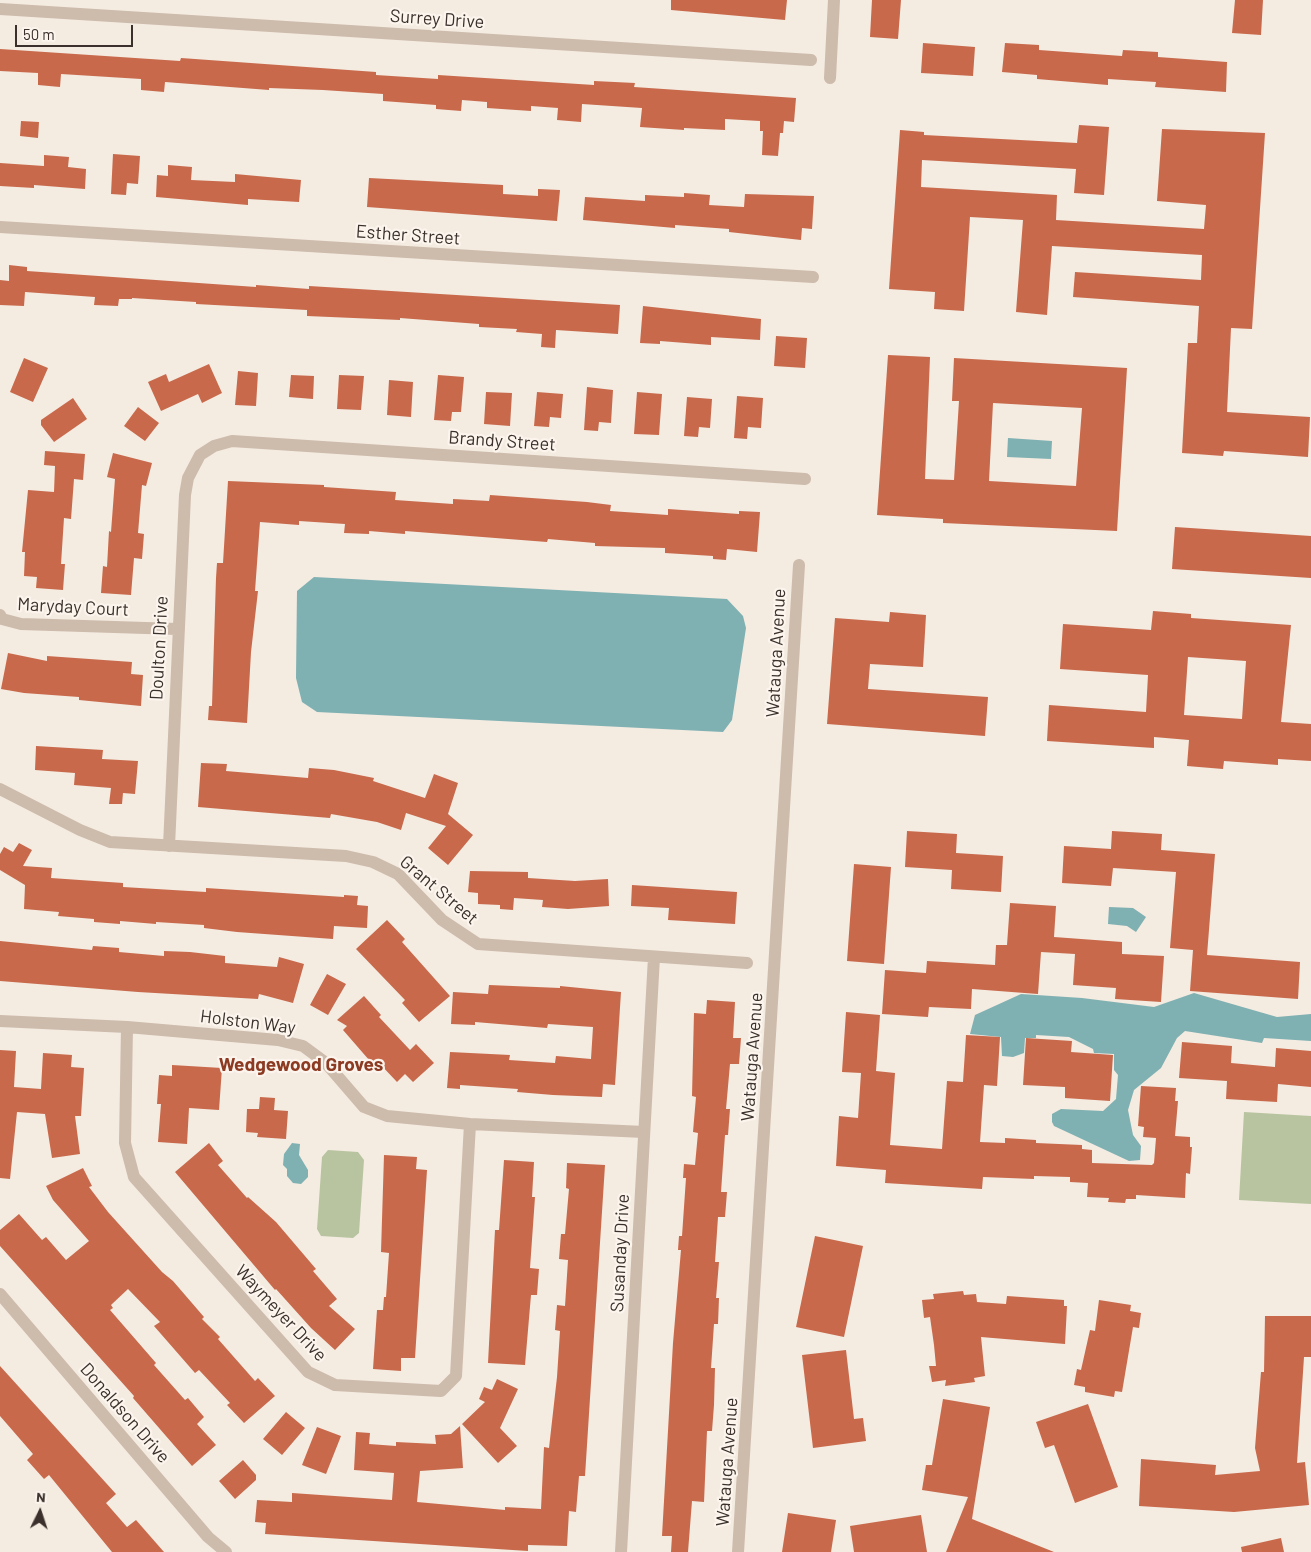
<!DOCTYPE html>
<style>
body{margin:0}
#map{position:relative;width:1311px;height:1552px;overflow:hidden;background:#f4ebe1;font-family:Barlow,sans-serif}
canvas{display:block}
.north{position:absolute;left:15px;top:1487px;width:50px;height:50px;-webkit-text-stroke:4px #fbf5ee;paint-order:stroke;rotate:4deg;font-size:14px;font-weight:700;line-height:20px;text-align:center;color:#3b302b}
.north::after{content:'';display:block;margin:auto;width:18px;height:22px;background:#3b302b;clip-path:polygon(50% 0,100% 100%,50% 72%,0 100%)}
.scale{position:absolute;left:15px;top:25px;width:118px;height:22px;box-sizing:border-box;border:2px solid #3b302b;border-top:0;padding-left:6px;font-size:15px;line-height:18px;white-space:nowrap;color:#3b302b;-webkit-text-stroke:4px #fbf5ee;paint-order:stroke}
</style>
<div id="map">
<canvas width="1311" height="1552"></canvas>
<div class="north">N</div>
<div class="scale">50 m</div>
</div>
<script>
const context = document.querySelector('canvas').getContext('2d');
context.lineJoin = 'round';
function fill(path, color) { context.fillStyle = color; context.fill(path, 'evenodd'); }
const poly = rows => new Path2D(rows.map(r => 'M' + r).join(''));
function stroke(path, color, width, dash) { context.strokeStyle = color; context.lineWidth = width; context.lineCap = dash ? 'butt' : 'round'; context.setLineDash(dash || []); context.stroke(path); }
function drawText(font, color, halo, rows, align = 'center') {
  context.font = font + ' Barlow,sans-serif'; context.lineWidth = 4.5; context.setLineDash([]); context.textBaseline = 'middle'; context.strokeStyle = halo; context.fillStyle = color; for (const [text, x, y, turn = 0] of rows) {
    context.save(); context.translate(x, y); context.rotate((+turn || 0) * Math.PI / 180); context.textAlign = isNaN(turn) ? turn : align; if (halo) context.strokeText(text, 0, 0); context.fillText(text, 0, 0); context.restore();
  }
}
const green = poly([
 [1244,1112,1311,1116,1311,1204,1239,1200],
 [328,1150,358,1152,364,1160,359,1233,353,1238,321,1236,317,1229,322,1157]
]);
const water = poly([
 [1008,438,1052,441,1051,459,1007,457],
 [314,577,727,599,743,616,746,628,732,720,723,732,317,712,302,702,296,678,297,591],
 [1109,907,1133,908,1146,917,1136,932,1127,926,1108,924],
 [1194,993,1277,1017,1311,1014,1311,1041,1264,1038,1262,1043,1185,1031,1177,1038,1161,1068,1134,1090,1128,1110,1133,1135,1141,1146,1140,1160,1129,1161,1054,1126,1052,1122,1052,1114,1061,1109,1103,1111,1116,1099,1118,1075,1114,1070,1114,1054,1094,1053,1093,1049,1069,1037,1036,1035,1036,1038,1025,1038,1024,1053,1013,1057,1002,1056,1001,1037,970,1034,975,1015,1021,994,1082,998,1154,1007],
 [292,1143,300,1144,299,1155,308,1170,308,1177,301,1184,293,1183,287,1176,287,1169,283,1165,284,1154]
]);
const building = poly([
 [671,0,787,0,785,20,671,10],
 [872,0,901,0,898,39,870,37],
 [1235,0,1263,0,1261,35,1232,33],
 [923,43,975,47,973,76,921,73],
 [1005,43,1039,45,1039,50,1122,56,1123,50,1158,52,1158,57,1227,62,1226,92,1155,87,1156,82,1108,79,1108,85,1037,79,1037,75,1002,72],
 [0,49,180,61,181,58,376,72,376,75,438,79,438,75,594,85,594,81,635,83,634,87,796,98,794,122,784,121,783,133,780,133,778,156,762,155,763,131,760,131,760,121,725,119,725,130,684,128,684,130,640,127,642,108,582,104,581,122,557,120,558,108,531,106,531,111,487,108,487,102,462,100,461,111,436,109,436,105,383,101,383,94,323,90,269,88,269,90,165,82,164,92,141,90,141,79,61,74,60,87,38,85,38,73,0,71],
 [21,121,39,122,38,138,20,136],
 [1079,125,1109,127,1104,195,1074,193,1076,169,922,160,921,187,1057,195,1056,220,1204,229,1206,205,1157,201,1162,129,1265,133,1252,329,1231,328,1227,412,1310,417,1308,457,1224,451,1223,456,1182,453,1188,343,1197,343,1199,306,1073,297,1075,272,1201,280,1202,255,1052,246,1047,315,1016,312,1023,220,970,217,964,311,934,309,935,292,889,289,900,130,924,132,924,135,1077,143],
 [113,154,140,156,138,184,127,183,126,195,111,194],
 [44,155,69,157,68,167,86,169,85,189,34,185,34,188,0,186,0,163,44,166],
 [168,165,192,167,191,180,235,182,235,174,301,180,299,202,248,199,248,205,156,197,157,175,168,176],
 [369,178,503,185,503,194,538,196,538,189,560,190,557,221,367,207],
 [684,193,710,195,709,205,744,207,745,194,814,196,812,229,802,228,801,240,729,232,729,229,675,225,675,228,583,220,585,197,645,201,645,195,684,197],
 [9,265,27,267,27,271,256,287,256,285,309,289,309,286,620,305,618,334,556,330,555,348,541,347,542,334,516,332,517,329,479,327,479,324,400,318,400,320,307,316,307,310,196,304,196,302,132,298,132,299,119,299,118,306,94,305,95,297,25,292,24,306,0,305,0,280,9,281],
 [643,306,761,319,760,340,711,337,711,345,660,341,660,344,640,343],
 [776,336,807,338,805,368,774,366],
 [888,355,930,357,925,479,954,480,959,401,952,401,954,358,1127,368,1117,531,943,523,943,519,877,515],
 [993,403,1082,408,1076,486,989,481],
 [24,358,48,368,33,402,10,392],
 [209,364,222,393,202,403,198,394,161,411,148,382,166,374,169,382],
 [238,371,258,373,256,406,235,405],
 [291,375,314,376,313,399,289,397],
 [339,375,364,376,361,410,337,409],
 [438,375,464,377,461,412,452,412,451,421,434,420],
 [389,380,413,382,411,417,387,415],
 [587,387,613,390,611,423,599,422,598,431,584,430],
 [486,392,512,393,510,426,484,424],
 [537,392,563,394,561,418,550,417,549,427,534,426],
 [637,392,662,394,659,435,634,434],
 [737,396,763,398,761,428,748,427,747,439,734,438],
 [687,397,712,399,710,428,699,427,698,437,684,436],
 [73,398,87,419,54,442,41,425,41,420],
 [138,407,159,423,145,441,124,426],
 [45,451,85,454,83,480,74,479,71,519,64,518,61,564,65,564,63,590,36,588,37,577,24,576,25,552,22,552,28,490,54,492,55,466,44,465],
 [113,453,152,463,146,486,142,485,138,533,144,534,142,559,134,558,131,595,101,593,103,566,107,567,109,531,111,532,115,479,107,477],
 [228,481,324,485,324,487,396,492,395,500,453,504,453,499,489,501,490,495,587,502,611,505,610,511,668,515,668,509,739,514,739,511,760,512,757,552,727,549,726,560,713,559,713,556,665,553,665,548,595,546,595,543,548,539,547,542,405,531,405,534,369,531,369,534,344,533,345,524,299,521,299,525,260,522,255,591,258,591,251,652,247,723,208,720,209,706,212,706,216,578,217,563,223,563],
 [1175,527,1311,536,1311,578,1172,569],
 [1153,611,1191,614,1191,618,1291,625,1281,722,1311,724,1311,761,1278,759,1278,765,1224,761,1223,769,1187,766,1189,740,1154,737,1154,748,1047,741,1049,705,1146,712,1148,675,1060,669,1063,624,1151,630],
 [1188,657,1246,661,1242,719,1184,715],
 [890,612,926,615,923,667,870,664,868,689,988,697,985,736,827,724,835,618,889,622],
 [8,653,47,661,47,656,132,662,131,674,143,675,141,706,79,700,79,697,24,693,1,689],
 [36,746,103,750,102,759,138,761,135,794,123,793,122,804,109,804,111,788,74,785,75,773,35,770],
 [201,763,227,764,226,771,308,778,309,768,334,770,374,778,373,781,425,798,434,774,458,783,448,814,473,835,448,865,428,848,446,826,406,813,401,830,377,822,331,814,330,818,198,807],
 [907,831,957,834,956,853,1003,856,1001,892,951,889,952,870,905,867],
 [1112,831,1162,834,1161,850,1215,854,1207,955,1300,962,1298,999,1190,991,1193,950,1170,948,1176,872,1113,868,1111,886,1062,883,1064,846,1111,849],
 [19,843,32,850,23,866,52,868,51,878,123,883,123,887,206,892,206,888,344,897,344,895,358,896,357,905,368,906,367,928,334,926,333,939,237,932,204,928,204,925,156,922,156,924,120,921,120,924,94,922,94,919,58,916,59,912,24,909,25,885,0,870,0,854,4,847,13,852],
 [854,864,891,867,884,964,847,961],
 [470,871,528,872,528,878,575,881,608,879,609,906,568,909,542,907,543,900,514,898,513,910,500,909,500,905,478,904,478,893,468,892],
 [632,885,737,892,735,924,668,920,669,908,631,906],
 [1010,903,1056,906,1054,937,1122,942,1122,954,1164,956,1161,1002,1115,999,1116,988,1073,985,1075,954,1041,952,1038,994,972,989,971,1009,929,1007,928,1017,882,1014,885,970,926,973,927,961,995,965,996,945,1007,945],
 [387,920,405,939,402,942,450,996,419,1022,402,1003,405,1000,356,949],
 [0,941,92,950,93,946,119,948,119,952,164,956,164,951,190,952,225,956,225,963,277,967,279,957,304,964,293,1003,259,994,258,999,138,992,0,981],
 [327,974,346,984,328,1015,310,1005],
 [489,985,560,988,560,986,621,992,615,1085,603,1084,602,1097,553,1095,517,1092,518,1089,460,1085,460,1089,447,1088,450,1052,510,1055,509,1060,555,1063,556,1056,591,1059,593,1027,548,1024,547,1028,475,1022,475,1025,451,1024,453,992,488,994],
 [364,996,381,1015,379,1017,410,1050,416,1044,434,1063,413,1082,405,1074,397,1082,380,1064,376,1068,343,1030,347,1026,337,1020],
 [707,1000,735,1002,733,1038,741,1038,739,1064,730,1064,726,1109,730,1109,728,1135,725,1135,721,1192,727,1192,725,1217,718,1217,715,1262,719,1262,716,1298,719,1298,718,1324,714,1324,711,1368,715,1368,714,1405,712,1431,707,1431,704,1502,692,1501,688,1552,671,1552,672,1536,662,1536,673,1343,681,1250,678,1250,679,1236,682,1236,686,1178,683,1178,684,1164,695,1165,698,1133,693,1132,696,1097,692,1096,694,1013,706,1014],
 [846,1012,880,1015,876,1071,895,1073,890,1145,942,1149,947,1081,963,1082,966,1035,1000,1037,997,1086,984,1085,980,1142,1005,1143,1005,1138,1036,1140,1036,1143,1082,1145,1082,1149,1092,1150,1092,1163,1152,1165,1154,1163,1156,1138,1143,1137,1144,1127,1138,1126,1141,1086,1176,1088,1175,1101,1178,1101,1175,1136,1190,1137,1190,1147,1192,1147,1190,1174,1186,1173,1185,1198,1136,1195,1136,1199,1126,1199,1125,1203,1108,1202,1109,1198,1087,1197,1088,1183,1070,1182,1070,1177,1034,1176,1034,1179,983,1177,982,1189,885,1183,886,1170,836,1166,839,1116,858,1118,861,1073,842,1072],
 [1026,1038,1072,1041,1071,1052,1113,1055,1110,1101,1065,1098,1065,1087,1023,1085],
 [1182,1042,1232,1046,1231,1063,1275,1067,1276,1048,1311,1051,1311,1087,1278,1084,1277,1102,1226,1099,1227,1081,1179,1078],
 [0,1050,16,1051,14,1087,41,1089,43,1053,72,1055,71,1067,84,1068,81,1116,75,1116,80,1154,52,1158,45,1114,17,1112,10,1179,0,1178],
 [172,1065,222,1068,219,1110,189,1108,187,1144,158,1142,161,1104,157,1104,159,1075,172,1076],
 [260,1097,275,1098,274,1110,288,1111,286,1139,257,1137,258,1133,246,1132,247,1109,259,1109],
 [209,1143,223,1161,218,1165,247,1198,248,1197,276,1222,316,1269,313,1271,337,1299,329,1306,355,1329,335,1350,311,1328,276,1289,275,1290,175,1172],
 [384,1155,417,1157,416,1169,427,1170,415,1358,401,1358,401,1371,373,1369,377,1310,383,1310,384,1297,386,1297,389,1253,381,1252],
 [504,1160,534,1162,532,1197,535,1197,530,1268,539,1269,537,1295,531,1295,525,1365,488,1363,495,1230,499,1230],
 [567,1163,605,1165,585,1476,579,1476,576,1512,569,1511,567,1546,528,1545,528,1551,265,1534,266,1523,255,1522,257,1500,292,1502,292,1493,392,1500,394,1473,354,1470,356,1432,370,1433,369,1444,396,1446,396,1442,436,1444,435,1435,451,1434,460,1426,463,1468,420,1471,417,1502,505,1510,505,1507,541,1509,544,1447,549,1448,557,1377,560,1331,555,1330,557,1305,565,1306,568,1260,559,1259,561,1234,565,1234,569,1189,566,1188],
 [83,1168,92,1186,89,1187,108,1212,162,1272,173,1281,204,1317,202,1319,220,1337,218,1339,255,1381,258,1378,275,1396,244,1423,227,1405,230,1403,199,1370,195,1373,154,1326,160,1322,128,1289,111,1305,113,1308,110,1310,156,1363,154,1365,185,1400,188,1398,204,1417,197,1424,216,1445,192,1466,133,1398,134,1396,0,1246,0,1230,19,1214,42,1240,46,1237,66,1260,89,1241,53,1200,46,1186],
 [815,1236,863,1246,844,1337,796,1327],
 [963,1291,964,1295,976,1294,977,1302,1006,1304,1007,1296,1064,1300,1064,1306,1067,1306,1065,1344,981,1337,985,1376,974,1378,975,1382,945,1386,946,1380,932,1382,929,1366,936,1366,934,1345,930,1317,924,1318,922,1300,934,1299,933,1294],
 [1099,1300,1131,1305,1130,1311,1141,1313,1139,1328,1133,1327,1122,1392,1115,1391,1114,1397,1085,1392,1085,1387,1074,1385,1077,1369,1081,1370,1090,1330,1095,1331],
 [1265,1316,1311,1316,1311,1357,1304,1357,1297,1463,1305,1462,1309,1505,1234,1512,1139,1506,1141,1459,1216,1465,1215,1475,1260,1471,1255,1448,1261,1372,1264,1372],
 [846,1350,854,1419,863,1418,866,1441,813,1448,802,1355],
 [0,1366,116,1494,106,1503,127,1527,136,1520,164,1552,112,1552,49,1475,44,1479,27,1460,33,1454,0,1416],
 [497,1379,518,1389,500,1428,517,1446,498,1463,462,1424,485,1402,479,1399,484,1387,492,1390],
 [943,1399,990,1407,972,1519,1054,1552,946,1552,968,1497,922,1490,926,1465,932,1465],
 [1088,1404,1118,1487,1075,1503,1054,1445,1045,1448,1036,1422],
 [286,1412,305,1428,282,1455,263,1439],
 [317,1427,341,1436,326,1474,302,1465],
 [243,1460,256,1475,256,1480,235,1499,219,1481],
 [788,1513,836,1520,831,1552,782,1552],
 [921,1515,927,1552,854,1552,850,1526],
 [1281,1538,1284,1552,1242,1552,1241,1547]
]);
const minor = poly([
 [0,9,811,60],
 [830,78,834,0],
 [0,227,813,277],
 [0,615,2,619,21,624,177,629],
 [0,789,80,830,110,842,346,856,373,862,398,874,442,920,478,944,747,963],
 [169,846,185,495,188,478,200,455,214,446,232,441,805,479],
 [0,1021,127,1027,278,1040,303,1046,326,1063,364,1107,387,1116,470,1124,644,1132],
 [127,1027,125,1143,134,1177,308,1372,335,1385,441,1391,456,1376,470,1124],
 [0,1294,208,1537,226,1552],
 [621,1552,654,957],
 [738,1552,799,565]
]);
const streetNames = [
 ["Surrey Drive",437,19,4],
 ["Esther Street",408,235,4],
 ["Brandy Street",502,441,4],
 ["Maryday Court",73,607,3],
 ["Doulton Drive",159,648,-87],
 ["Watauga Avenue",776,653,-87],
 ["Grant Street",439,890,40],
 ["Holston Way",248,1022,7],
 ["Watauga Avenue",752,1057,-86],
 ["Susanday Drive",620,1253,-87],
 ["Waymeyer Drive",281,1313,47],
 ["Donaldson Drive",125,1413,49],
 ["Watauga Avenue",727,1462,-86]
];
const neighbourhoodNames = [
 ["Wedgewood Groves",301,1065]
];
fill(green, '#b8c4a0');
fill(water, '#7fb0b2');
fill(building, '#c8694b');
stroke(minor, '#cdbbac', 12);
drawText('18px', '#3b302b', '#fbf5ee', streetNames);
drawText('bold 19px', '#8c3b22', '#fbf5ee', neighbourhoodNames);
</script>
